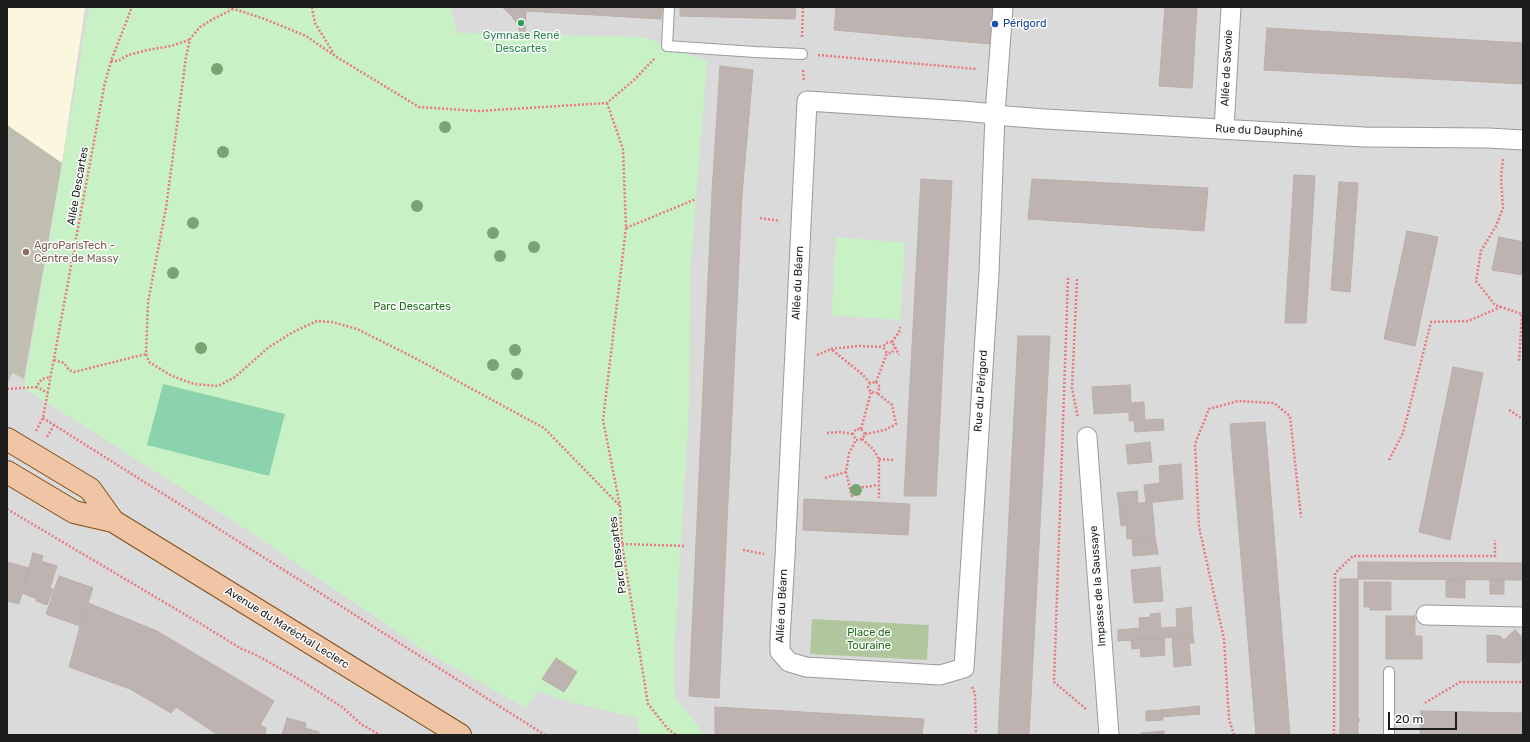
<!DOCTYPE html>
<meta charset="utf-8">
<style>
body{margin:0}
#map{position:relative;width:1530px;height:742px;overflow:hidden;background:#ede8e4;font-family:Rubik,sans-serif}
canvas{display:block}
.frame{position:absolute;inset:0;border:8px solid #1d1d1d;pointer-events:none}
.scale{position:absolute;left:1388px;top:712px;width:69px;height:18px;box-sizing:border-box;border:2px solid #1d1d1d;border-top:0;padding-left:5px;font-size:12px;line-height:14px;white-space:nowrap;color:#1d1d1d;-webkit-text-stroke:3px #fff;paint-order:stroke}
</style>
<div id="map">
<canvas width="1530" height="742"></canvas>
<div class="frame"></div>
<div class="scale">20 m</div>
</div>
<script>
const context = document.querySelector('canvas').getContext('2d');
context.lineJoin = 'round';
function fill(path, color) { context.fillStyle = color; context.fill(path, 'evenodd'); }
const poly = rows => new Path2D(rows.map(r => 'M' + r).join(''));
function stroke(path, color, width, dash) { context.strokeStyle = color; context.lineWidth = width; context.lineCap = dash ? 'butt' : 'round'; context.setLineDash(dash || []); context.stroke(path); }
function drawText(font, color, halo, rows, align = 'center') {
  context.font = font + ' Rubik,sans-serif'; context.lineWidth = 3; context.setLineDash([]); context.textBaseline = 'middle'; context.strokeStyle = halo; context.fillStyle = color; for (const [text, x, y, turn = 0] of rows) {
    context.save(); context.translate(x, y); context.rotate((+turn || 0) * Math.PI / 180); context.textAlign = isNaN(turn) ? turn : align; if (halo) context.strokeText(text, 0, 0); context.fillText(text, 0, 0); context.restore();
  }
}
const residential = poly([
 [7,7,1523,7,1523,735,7,735,7,383,25,353]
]);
const education = poly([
 [7,7,85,7,62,163,26,352,7,342]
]);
const construction = poly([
 [7,125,62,163,24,379,13,373,7,383]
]);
const forest = poly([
 [812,619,929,625,927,660,810,654]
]);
const park = poly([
 [89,7,450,7,457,33,643,37,707,61,690,272,689,407,674,656,675,697,705,735,639,735,638,718,573,703,538,691,526,708,428,653,249,531,24,388],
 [836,237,905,243,900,320,832,315]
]);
const pitch = poly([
 [163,384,285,414,269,476,147,445]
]);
const parking = poly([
 [845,112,964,121,959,174,841,164],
 [1217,184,1250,184,1282,188,1277,301,1209,300],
 [1017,242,1192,252,1189,317,1013,308],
 [810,550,952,557,953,619,787,613,790,579,808,568],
 [781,674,928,682,927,702,780,694],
 [1401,708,1421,711,1420,735,1401,735]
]);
const building = poly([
 [502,7,662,7,661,19,526,11,525,33,521,35,518,26,512,16,502,7],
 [680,7,796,7,795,19,680,16,680,7],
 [836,7,992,7,990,44,834,30,836,7],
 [1165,7,1197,7,1192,88,1159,86,1165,7],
 [1267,28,1523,43,1523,84,1264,70,1267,28],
 [720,66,753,70,742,195,719,698,689,696,712,192,720,66],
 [1294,175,1315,176,1306,323,1285,323,1294,175],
 [921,179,952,181,936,496,904,496,921,179],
 [1032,179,1208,188,1204,231,1028,219,1032,179],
 [1339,182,1358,183,1350,292,1331,290,1339,182],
 [1407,231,1438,237,1415,346,1384,339,1407,231],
 [1499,237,1523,242,1523,275,1492,270,1499,237],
 [1018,336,1050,336,1029,735,998,735,1018,336],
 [1453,367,1483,373,1450,540,1419,532,1453,367],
 [1130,385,1131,403,1144,402,1145,420,1163,419,1164,430,1135,432,1134,421,1129,421,1129,412,1094,414,1092,387,1130,385],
 [1265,422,1278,583,1290,735,1256,735,1232,450,1230,424,1265,422],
 [1150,442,1152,462,1128,464,1126,445,1150,442],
 [1181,464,1183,499,1146,503,1144,485,1160,483,1159,466,1181,464],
 [1137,491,1138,503,1119,505,1117,493,1137,491],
 [804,499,910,504,908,535,803,530,804,499],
 [1152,502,1155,537,1127,539,1126,517,1120,517,1119,505,1152,502],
 [1120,517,1126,517,1126,525,1121,526,1120,517],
 [1155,537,1158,554,1133,556,1132,539,1155,537],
 [33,553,43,556,41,561,57,566,50,588,53,589,47,605,36,601,37,599,22,593,33,553],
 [7,562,29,568,19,604,7,601,7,562],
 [1358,562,1523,563,1523,580,1358,579,1358,562],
 [1160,567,1163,601,1134,603,1131,570,1160,567],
 [59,576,93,588,80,626,46,614,59,576],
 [1340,579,1358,579,1358,718,1360,720,1358,722,1358,735,1340,735,1340,579],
 [1446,580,1465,580,1465,598,1446,597,1446,580],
 [1490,580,1504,580,1504,594,1490,594,1490,580],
 [1364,582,1391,582,1391,610,1370,610,1370,607,1364,607,1364,582],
 [88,603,157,631,274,701,260,725,266,728,265,735,218,735,176,707,171,713,130,689,69,667,80,626,88,603],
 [1191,607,1193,636,1118,641,1118,630,1140,628,1139,618,1151,617,1150,614,1160,613,1161,628,1177,627,1176,609,1191,607],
 [1386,616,1415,616,1415,636,1422,636,1422,659,1386,659,1386,616],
 [1515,630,1523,638,1523,659,1519,663,1487,662,1487,635,1500,636,1504,640,1515,630],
 [1193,636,1194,643,1189,643,1191,665,1174,667,1172,637,1193,636],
 [1155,638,1164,638,1165,655,1141,657,1140,648,1132,649,1131,640,1155,638],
 [556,658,577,672,564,692,542,679,556,658],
 [1199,706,1200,714,1162,717,1162,710,1199,706],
 [715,707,924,719,922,735,715,735,715,707],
 [1162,710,1163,720,1146,721,1146,711,1162,710],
 [1421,711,1523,713,1523,735,1420,735,1421,711],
 [287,718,306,723,305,728,319,732,319,734,322,735,282,735,287,718],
 [1164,731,1164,735,1141,735,1141,733,1164,731]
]);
const path = poly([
 [228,7,262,18,306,36,335,56,419,107,479,111,607,103,635,79,655,58],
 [312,7,315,23,334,54],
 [233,9,213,19,200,27,190,39,186,57,166,208,148,302,146,354,149,362,172,376,194,384,218,386,235,377,269,347,293,332,317,321,332,322,357,329,413,357,544,428,620,506],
 [802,37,803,7],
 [818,55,977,69],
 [111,61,118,61,128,55,148,50,171,46,189,40],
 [803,70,804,81],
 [607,103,623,149,626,228,603,420,620,506,622,544,648,704,668,729,676,735],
 [1503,159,1501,177,1503,208,1496,226,1481,251,1476,281,1495,305,1522,314,1519,361],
 [760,218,780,221],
 [626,228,696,199],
 [1068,278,1054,682,1086,709],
 [1077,279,1072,388,1078,418],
 [892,342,899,332,900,327],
 [895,347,892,353,887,353,883,347,886,343,892,342,895,347,899,355],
 [817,355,831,349],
 [54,360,64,363,69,370,74,372,146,354],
 [876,382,880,387,877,393,871,392,868,387,870,383,876,382],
 [876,382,887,353],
 [870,383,862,374,831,349,858,346,883,347],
 [36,387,48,393],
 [7,389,36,387,42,379,51,377],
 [1509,410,1523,419],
 [43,418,545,735],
 [861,429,871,392],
 [36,431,43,418,104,87,111,61,132,7],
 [827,433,840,432,853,434],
 [865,434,861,429,856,429,853,434,856,440,862,439,865,434,885,430,896,424,892,405,877,393],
 [47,437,54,425],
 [862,439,873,449,879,459,879,498],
 [879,459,894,460],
 [1389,460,1403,433,1431,322,1468,321,1501,307],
 [825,478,846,472],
 [850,489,878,485],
 [852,497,846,472,849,453,856,440],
 [7,509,201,624,240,648,258,656,297,678,342,707,361,724,380,735],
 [622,544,686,546],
 [743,550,764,554],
 [972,687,975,693,976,735],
 [1425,703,1460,682,1523,682],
 [1234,735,1229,719,1224,639,1199,527,1195,444,1209,409,1238,401,1274,403,1290,416,1301,517],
 [1334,735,1335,573,1353,556,1495,556,1495,540]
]);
const lane = poly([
 [669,7,667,46,755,52,802,54],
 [1389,735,1389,672]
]);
const street = poly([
 [1003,7,995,114,989,273,964,668,940,675,806,667,789,662,780,652,780,639,785,557,807,101,963,111,995,114,1006,116,1045,119,1254,131,1364,137,1488,138,1523,140],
 [1224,129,1231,7],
 [1087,437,1109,735],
 [1426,615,1523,617]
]);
const primary = poly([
 [7,439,90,489,113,521],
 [7,472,74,512,113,521,460,735]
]);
const trees = [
 [217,69],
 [445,127],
 [223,152],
 [417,206],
 [193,223],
 [493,233],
 [534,247],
 [500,256],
 [173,273],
 [201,348],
 [515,350],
 [493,365],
 [517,374],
 [856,490]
];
const markers = [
 [521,23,4,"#2e9e5b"],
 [995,24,4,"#1a4fb4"],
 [26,252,4,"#8d6e63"]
];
const transitNames = [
 ["Périgord",1003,24]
];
const leisureNames = [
 ["Gymnase René",521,36],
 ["Descartes",521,49]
];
const streetNames = [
 ["Allée de Savoie",1227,68,-87],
 ["Rue du Dauphiné",1259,131,3],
 ["Allée Descartes",78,186,-80],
 ["Allée du Béarn",798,283,-87],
 ["Rue du Périgord",981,391,-86],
 ["Parc Descartes",618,555,-97],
 ["Impasse de la Saussaye",1098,586,-94],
 ["Allée du Béarn",782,606,-87],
 ["Avenue du Maréchal Leclerc",287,628,32]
];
const educationNames = [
 ["AgroParisTech -",34,246],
 ["Centre de Massy",34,259]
];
const parkNames = [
 ["Parc Descartes",412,307],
 ["Place de",869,633],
 ["Touraine",869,646]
];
fill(residential, '#dbdada');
fill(education, '#fbf7df');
fill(construction, '#c0beb0');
fill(forest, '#b0c79d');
fill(park, '#c8f2c5');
fill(pitch, '#8bd3ac');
fill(parking, '#d9d9d9');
fill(building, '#bdb4b1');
stroke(building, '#bcaea8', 1);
stroke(lane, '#9a9a9a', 12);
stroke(street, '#9a9a9a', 21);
stroke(primary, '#844d12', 24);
stroke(path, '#e8797e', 2.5, [2, 2]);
stroke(lane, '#fff', 10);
stroke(street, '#fff', 19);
stroke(primary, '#f0c5a6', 22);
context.fillStyle = '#7ba474';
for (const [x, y] of trees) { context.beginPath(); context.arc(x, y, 6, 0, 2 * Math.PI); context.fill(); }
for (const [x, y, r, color] of markers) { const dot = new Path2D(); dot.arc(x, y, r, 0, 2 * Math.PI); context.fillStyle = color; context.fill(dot); stroke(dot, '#fff', 1.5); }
drawText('11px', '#164399', '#fff', transitNames, 'left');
drawText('11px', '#27864d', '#fff', leisureNames);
drawText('11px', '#1d1d1d', '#fff', streetNames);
drawText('11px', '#785e54', '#fff', educationNames, 'left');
drawText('11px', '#1e6d18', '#fff', parkNames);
</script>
